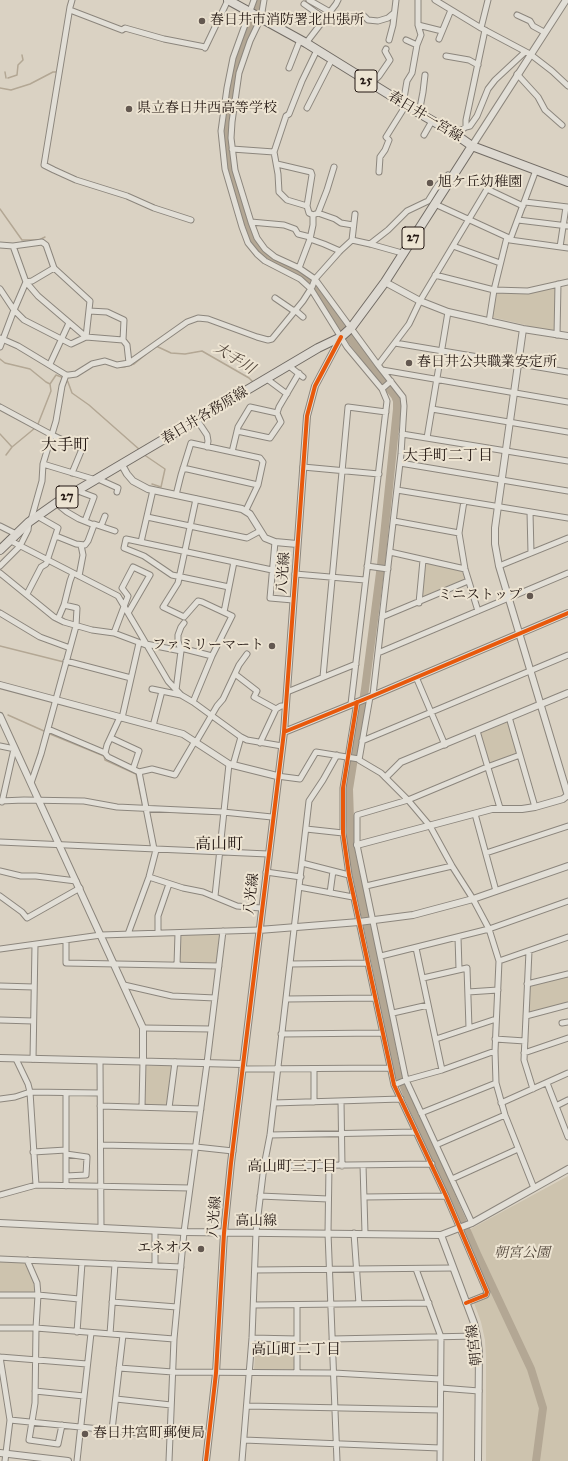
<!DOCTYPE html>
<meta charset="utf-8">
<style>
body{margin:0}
canvas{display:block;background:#dad2c3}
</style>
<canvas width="568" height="1461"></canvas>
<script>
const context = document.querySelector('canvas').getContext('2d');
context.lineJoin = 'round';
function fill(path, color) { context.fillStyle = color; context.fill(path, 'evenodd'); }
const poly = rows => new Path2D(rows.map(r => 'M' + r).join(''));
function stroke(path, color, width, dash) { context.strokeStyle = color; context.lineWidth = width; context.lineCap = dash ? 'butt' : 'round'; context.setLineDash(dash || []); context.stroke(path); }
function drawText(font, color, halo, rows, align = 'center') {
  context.font = font + ' "IM FELL Great Primer","Noto Serif JP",serif'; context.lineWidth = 4; context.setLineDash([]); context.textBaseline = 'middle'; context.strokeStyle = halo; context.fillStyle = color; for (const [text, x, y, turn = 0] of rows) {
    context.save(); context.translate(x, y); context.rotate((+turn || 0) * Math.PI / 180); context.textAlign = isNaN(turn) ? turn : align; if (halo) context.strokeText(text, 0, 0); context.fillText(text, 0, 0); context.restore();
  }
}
const green = poly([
 [555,287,556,288,555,331,530,328,526,325,491,317,496,293,498,292],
 [426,562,463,571,466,578,465,580,423,598,421,596,424,563],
 [507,722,508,723,517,751,516,753,490,763,488,763,480,735,481,733],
 [219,934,221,935,217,962,216,964,181,963,179,961,180,936,181,935],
 [568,976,568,1002,529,1012,530,985],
 [146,1066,171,1066,172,1068,167,1104,166,1106,145,1105,144,1104,145,1067],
 [568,1176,568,1461,486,1461,486,1357,485,1340,481,1322,474,1303,475,1301,489,1295,464,1234,465,1232],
 [2,1261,26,1262,36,1284,35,1293,0,1292,0,1262],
 [257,1341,293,1341,295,1343,294,1370,293,1372,255,1371,254,1370,256,1343]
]);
const stream = poly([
 [5,72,6,78],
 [8,78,17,75,18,65,23,60,22,55],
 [0,88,11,90,30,84,53,72,58,72],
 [0,209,22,240,39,240,45,237],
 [156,346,171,353,185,354,202,351,249,378,253,382],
 [0,359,5,363,30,369,46,382,50,384,56,375,64,378],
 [121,367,124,367,134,364,150,351],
 [66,379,68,382,72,393,89,405,140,450],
 [38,424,51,391,50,384],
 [0,434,12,447],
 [143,454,165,469,161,487,152,484],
 [6,455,12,447,35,428],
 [0,646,64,662],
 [8,715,44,731],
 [50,734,104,756,105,760,136,774,143,806],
 [149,811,213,814]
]);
const river = poly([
 [259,0,233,75,226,131,229,162,232,176,246,224,253,240,260,250,270,259,300,274,311,282,320,292,352,341,395,396,397,401,397,409,381,565,365,689,349,789,351,851,375,961,396,1068,408,1097,478,1256,531,1369,543,1408,536,1461]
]);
const minor = poly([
 [72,0,70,7,44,165,54,170,76,180,127,196,154,208,191,220],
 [254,0,233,58,227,88,221,131,225,169,242,227,248,243,257,254,265,261,300,279,311,289,347,347,382,389,387,401,351,704],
 [264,0,261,18,250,41,239,73,232,122,231,138,235,170,251,222,257,238,265,249,275,257,299,268,315,279,378,365,403,397,404,406,401,454,373,695],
 [309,0,330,12],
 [435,0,481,28,530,54,552,71,568,86],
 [304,4,325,19],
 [70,10,122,30,125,28,164,39,205,47],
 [517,15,530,21,533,26,544,32],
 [364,16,368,20,378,21,388,18,394,13],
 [418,25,442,31],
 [481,28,488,0],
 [439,39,451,10],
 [389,40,393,25,396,0],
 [406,40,417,45],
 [306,43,336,4,338,0],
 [205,48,228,0],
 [446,56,469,60,478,65],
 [289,68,300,40],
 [517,74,538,97,545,110,562,125],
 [371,84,379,76,390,60,385,51,386,49],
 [403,104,407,81,412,73,417,45,421,35,418,25,418,0],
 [307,108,332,59],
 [419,113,423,92,425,75],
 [466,127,470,126,477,116,488,89,495,80,525,52],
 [455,134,466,127,466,120,485,30],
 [424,135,432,121],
 [232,149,274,152,278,174,279,192,287,200,307,206,309,213,313,215,318,213,335,219,341,223,353,225],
 [274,152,286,116,289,114,302,81,317,50],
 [277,164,311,172,312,175,307,206],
 [379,172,380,157,385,150,389,140,386,137,406,105],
 [525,202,568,207],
 [435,204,507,237,510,240,568,248],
 [318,213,327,190,334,167],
 [518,220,568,226],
 [251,222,284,225,295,229,298,234,310,237],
 [310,239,324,244,340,251],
 [352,240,370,244,402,253],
 [510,240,536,170],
 [370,244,388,230,407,211,428,201,438,185,448,175],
 [0,245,13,246,42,242,46,245,54,268,90,301,86,337,123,340],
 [453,246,500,263],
 [560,247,566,207],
 [299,268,310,239,313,225,313,215],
 [435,275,494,290,528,291,568,282],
 [0,289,14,310,24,320,71,344,86,337,38,296,26,282,13,246],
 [275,298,294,311],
 [295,310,303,317],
 [89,311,107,312,124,320,123,340,127,345,129,363],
 [489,322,494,290,507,237],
 [557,335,558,284],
 [0,338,18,346,66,375,69,375,76,374,92,364,105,361,117,365,129,363,187,322,198,318,208,319,257,337,268,340,272,339,303,301,312,287,315,279,340,251,352,240,355,214],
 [395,343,568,372],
 [0,347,14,310,26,282,32,281,54,268],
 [50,364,69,323],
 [378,365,409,324,420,301,487,189,523,206],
 [289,366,303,377],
 [382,370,568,402],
 [267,379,287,394],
 [382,389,391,381],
 [0,407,52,435,82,449,72,473],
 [432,409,568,432],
 [197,420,207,435,208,441,207,447],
 [237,431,270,438,281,422,277,413,279,407,299,373],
 [402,434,568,461],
 [427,438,448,312],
 [232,452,238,427,250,407,277,413],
 [400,463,568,491],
 [43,464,96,480],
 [303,467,379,474],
 [183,468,258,485],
 [98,479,118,488,117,492],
 [397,490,568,518],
 [78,491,94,497,85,521],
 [176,495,181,475,191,443,260,458,263,462,258,485,246,510],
 [464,501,459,533,465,569,478,611],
 [56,503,67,512,79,519,94,525,94,524,115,531],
 [530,512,531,553],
 [147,517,247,538,260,531],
 [31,520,42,481,43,464,56,421,62,386,66,375],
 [394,521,459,533],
 [0,526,16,534],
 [101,526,105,516],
 [56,536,76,544,85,545,88,541,94,525],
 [9,540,118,596,168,681,181,695,193,702,241,737,247,740,282,746],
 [141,542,153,490],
 [275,542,270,598,293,600],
 [390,552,465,569],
 [0,566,20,546,28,530,29,522],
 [367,566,388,569],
 [499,566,568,538],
 [0,573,54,617,64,622,92,630,114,633,146,645],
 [295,574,365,580],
 [79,576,83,555,81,545],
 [229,587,172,575,144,556,124,548,126,539,272,570],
 [27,594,41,567,46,564,58,528,37,516],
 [419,603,423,560],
 [224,612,234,562],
 [0,613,40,637,70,648],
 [382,617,468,581],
 [58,619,64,605,70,581,73,573],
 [114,633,128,596,122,588,133,567,150,575,128,613],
 [146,644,181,651],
 [181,648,212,656],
 [378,653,568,573],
 [66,661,131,678],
 [235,674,257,691,254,697,276,709],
 [323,677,348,407,386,412],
 [416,677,445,745],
 [152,689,181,695],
 [176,690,181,651,178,641,178,635,181,627,184,623],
 [287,692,356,664],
 [370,697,359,760,381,773,408,800,430,826,452,866,473,899,489,929,499,961,495,1051,496,1083,505,1115,534,1188],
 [193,702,212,656,232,616,202,602,198,601,184,617,163,607,178,583,196,499],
 [357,702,343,788,343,833,349,875,394,1085,446,1196,487,1292,486,1295,466,1303],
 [509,717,535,807],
 [122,718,139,643],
 [153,726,162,691],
 [48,729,105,753,108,757,139,772,154,849],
 [477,731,500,808],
 [111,738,139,751,133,769],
 [362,741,568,655],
 [196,742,217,706,223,699,239,665,247,654],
 [260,743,276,709,281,706,286,706],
 [0,746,15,749],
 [105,753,107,745,120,717],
 [233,765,241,737],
 [139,772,152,769,175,775,195,741],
 [277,776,300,779,316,752,359,759],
 [31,783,41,754,76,626,77,608,64,605],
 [0,801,24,800,84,801,117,807,223,812,272,817],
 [2,802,14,749],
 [475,814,496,891],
 [306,829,343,833],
 [0,842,268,854],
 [486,853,568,826],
 [302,863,349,875],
 [0,871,21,876,36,876,76,881],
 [266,872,301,877],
 [149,877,183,888,203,892,237,906,261,908],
 [366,886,452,866],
 [299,887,353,897],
 [330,893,333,871],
 [0,896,22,912,27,918,80,888],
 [215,896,229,764],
 [158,933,158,916,169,884],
 [128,934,149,877,156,850],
 [458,937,459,969],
 [66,940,66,963,219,966],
 [416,948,442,1070],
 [0,949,101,935,259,930],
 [529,951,524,1060,533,1089],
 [381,956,489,929,568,901],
 [499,961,568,937],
 [290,964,367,963],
 [177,965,178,933],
 [423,978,467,968,469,1028],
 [527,984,568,974],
 [124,985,172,996,215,998],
 [0,986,34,987],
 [468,992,498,990],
 [286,999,374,998],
 [393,1013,428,1005],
 [526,1016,568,1005],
 [0,1020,33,1021],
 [562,1023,568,1022],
 [143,1028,211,1029],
 [281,1034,382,1033],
 [436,1039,496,1019],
 [495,1039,525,1041],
 [524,1053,568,1038],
 [16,1059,28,1084,30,1092,36,1185],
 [33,1059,35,945],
 [100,1061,101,1228],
 [242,1069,389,1068],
 [314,1069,314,1102],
 [547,1083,568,1137],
 [394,1085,406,1080,442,1070,495,1051],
 [0,1099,15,1097,30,1092,100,1093],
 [341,1101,342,1166],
 [274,1103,401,1099],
 [501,1103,568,1073],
 [100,1106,201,1109],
 [556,1106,568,1100],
 [142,1107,143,1061],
 [169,1108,175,1062],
 [421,1113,496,1083],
 [270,1135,415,1132],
 [101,1145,196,1147,233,1151],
 [436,1145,505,1115],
 [33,1152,66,1150],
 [363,1165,365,1233],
 [264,1166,432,1164],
 [329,1166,328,1233,337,1461],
 [66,1176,86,1175,87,1157,66,1154],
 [452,1179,518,1149],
 [66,1186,66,1093],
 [0,1195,36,1185,190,1188],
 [260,1196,328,1199],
 [364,1197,446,1196],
 [472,1223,406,1080,357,845,357,815,408,800,487,767,520,755],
 [354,1233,359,1304],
 [0,1259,181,1267],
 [27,1260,37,1283,38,1295,36,1328,35,1403,29,1440,58,1444,62,1425],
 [155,1266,155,1231],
 [416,1269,441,1337,440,1461],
 [255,1270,453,1268],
 [0,1295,38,1295,79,1299],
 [112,1302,177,1307],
 [254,1305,429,1303],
 [0,1328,36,1328,174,1339],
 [77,1332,82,1263],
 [110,1334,115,1264],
 [252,1338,297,1339],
 [332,1339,477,1336],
 [0,1357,10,1420,5,1461],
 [0,1357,87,1364],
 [119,1368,173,1372,334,1373,440,1379],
 [297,1373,297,1305],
 [441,1388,479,1391],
 [35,1391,84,1396],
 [116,1399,171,1405],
 [247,1406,440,1410],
 [10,1420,170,1436],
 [112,1430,123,1335],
 [244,1440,440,1448],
 [77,1461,91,1333],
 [169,1461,174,1339,184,1232,207,1063,223,931],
 [242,1461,252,1338,256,1232,264,1166,270,1135,309,801,323,780,337,755]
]);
const tertiary = poly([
 [472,146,566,0],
 [385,282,420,301,448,312,523,329,568,336],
 [523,329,498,506,495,528,495,544,499,566,568,796],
 [122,465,127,474,133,481,148,489,242,509,250,514,265,538,275,542,297,544],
 [0,685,183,734,229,764,277,776],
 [0,716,143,1028,143,1061],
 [284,732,370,697,568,613],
 [386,777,401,762,568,693],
 [357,845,492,809,522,809,535,807,563,799,568,795],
 [259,930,359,922,413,915,473,899,568,866],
 [0,1058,242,1064],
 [0,1223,184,1232,441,1235,472,1223,568,1169],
 [441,1235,474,1323,477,1336,479,1352,478,1461],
 [0,1453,68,1461],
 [206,1461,216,1373,224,1233,231,1163,284,732,307,416,315,386,341,337]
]);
const primary = poly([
 [228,0,306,43,419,113,455,134,472,146,568,182],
 [0,550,29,522,56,503,318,348,341,337,351,328,385,282,472,146]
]);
const cycleway = poly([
 [357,702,343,788,343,833,349,875,394,1085,446,1196,487,1292,486,1295,466,1303],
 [284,732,370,697,568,613],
 [206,1461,216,1373,224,1233,231,1163,284,732,307,416,315,386,341,337]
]);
const markers = [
 [202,21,4,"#635850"],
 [129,109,4,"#635850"],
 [430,183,4,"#635850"],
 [409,363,4,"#635850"],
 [530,596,4,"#635850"],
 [272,646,4,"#635850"],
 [201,1249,4,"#635850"],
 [85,1434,4,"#635850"]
];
const shields = [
 [366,81,22],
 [413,238,22],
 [67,497,22]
];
const shieldNames = [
 ["25",366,81],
 ["27",413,238],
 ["27",67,497]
];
const poiNames = [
 ["春日井市消防署北出張所",210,21],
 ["県立春日井西高等学校",137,109],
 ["旭ケ丘幼稚園",438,183],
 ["春日井公共職業安定所",417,363],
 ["ミニストップ",522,596,"right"],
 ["ファミリーマート",264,646,"right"],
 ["エネオス",193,1249,"right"],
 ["春日井宮町郵便局",93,1434]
];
const streetNames = [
 ["春日井一宮線",425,117,31],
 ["春日井各務原線",205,416,-31],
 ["八光線",284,573,-86],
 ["八光線",252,894,-83],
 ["八光線",215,1217,-85],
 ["高山線",256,1222],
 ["朝宮線",475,1345,-97]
];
const parkNames = [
 ["朝宮公園",522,1254]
];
const waterNames = [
 ["大手川",234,359,32]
];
const neighbourhoodNames = [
 ["大手町二丁目",448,456],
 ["高山町三丁目",292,1167],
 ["高山町二丁目",296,1350]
];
const quarterNames = [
 ["大手町",65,446],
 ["高山町",219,845]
];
fill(green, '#cdc3ae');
stroke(stream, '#b3a794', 1.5);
stroke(river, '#b3a794', 8);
stroke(minor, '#8c867d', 7);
stroke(tertiary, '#8c867d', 8);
stroke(primary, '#726c65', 10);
stroke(minor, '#e2dfd7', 5);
stroke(tertiary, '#e2dfd7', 6);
stroke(primary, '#ddd9d1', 8);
stroke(cycleway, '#e8590c', 4);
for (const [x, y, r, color] of markers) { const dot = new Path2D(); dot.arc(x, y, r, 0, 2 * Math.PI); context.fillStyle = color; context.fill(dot); stroke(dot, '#ede4d2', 1.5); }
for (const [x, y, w] of shields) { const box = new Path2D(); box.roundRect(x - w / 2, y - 11, w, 22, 3); context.fillStyle = '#ede4d2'; context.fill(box); stroke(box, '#231712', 1); }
drawText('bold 13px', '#231712', null, shieldNames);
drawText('14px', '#231712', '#ede4d2', poiNames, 'left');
drawText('14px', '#231712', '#ede4d2', streetNames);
drawText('italic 14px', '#53473c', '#ede4d2', parkNames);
drawText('italic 15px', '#56493e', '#ede4d2', waterNames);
drawText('15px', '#231712', '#ede4d2', neighbourhoodNames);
drawText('16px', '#231712', '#ede4d2', quarterNames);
</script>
